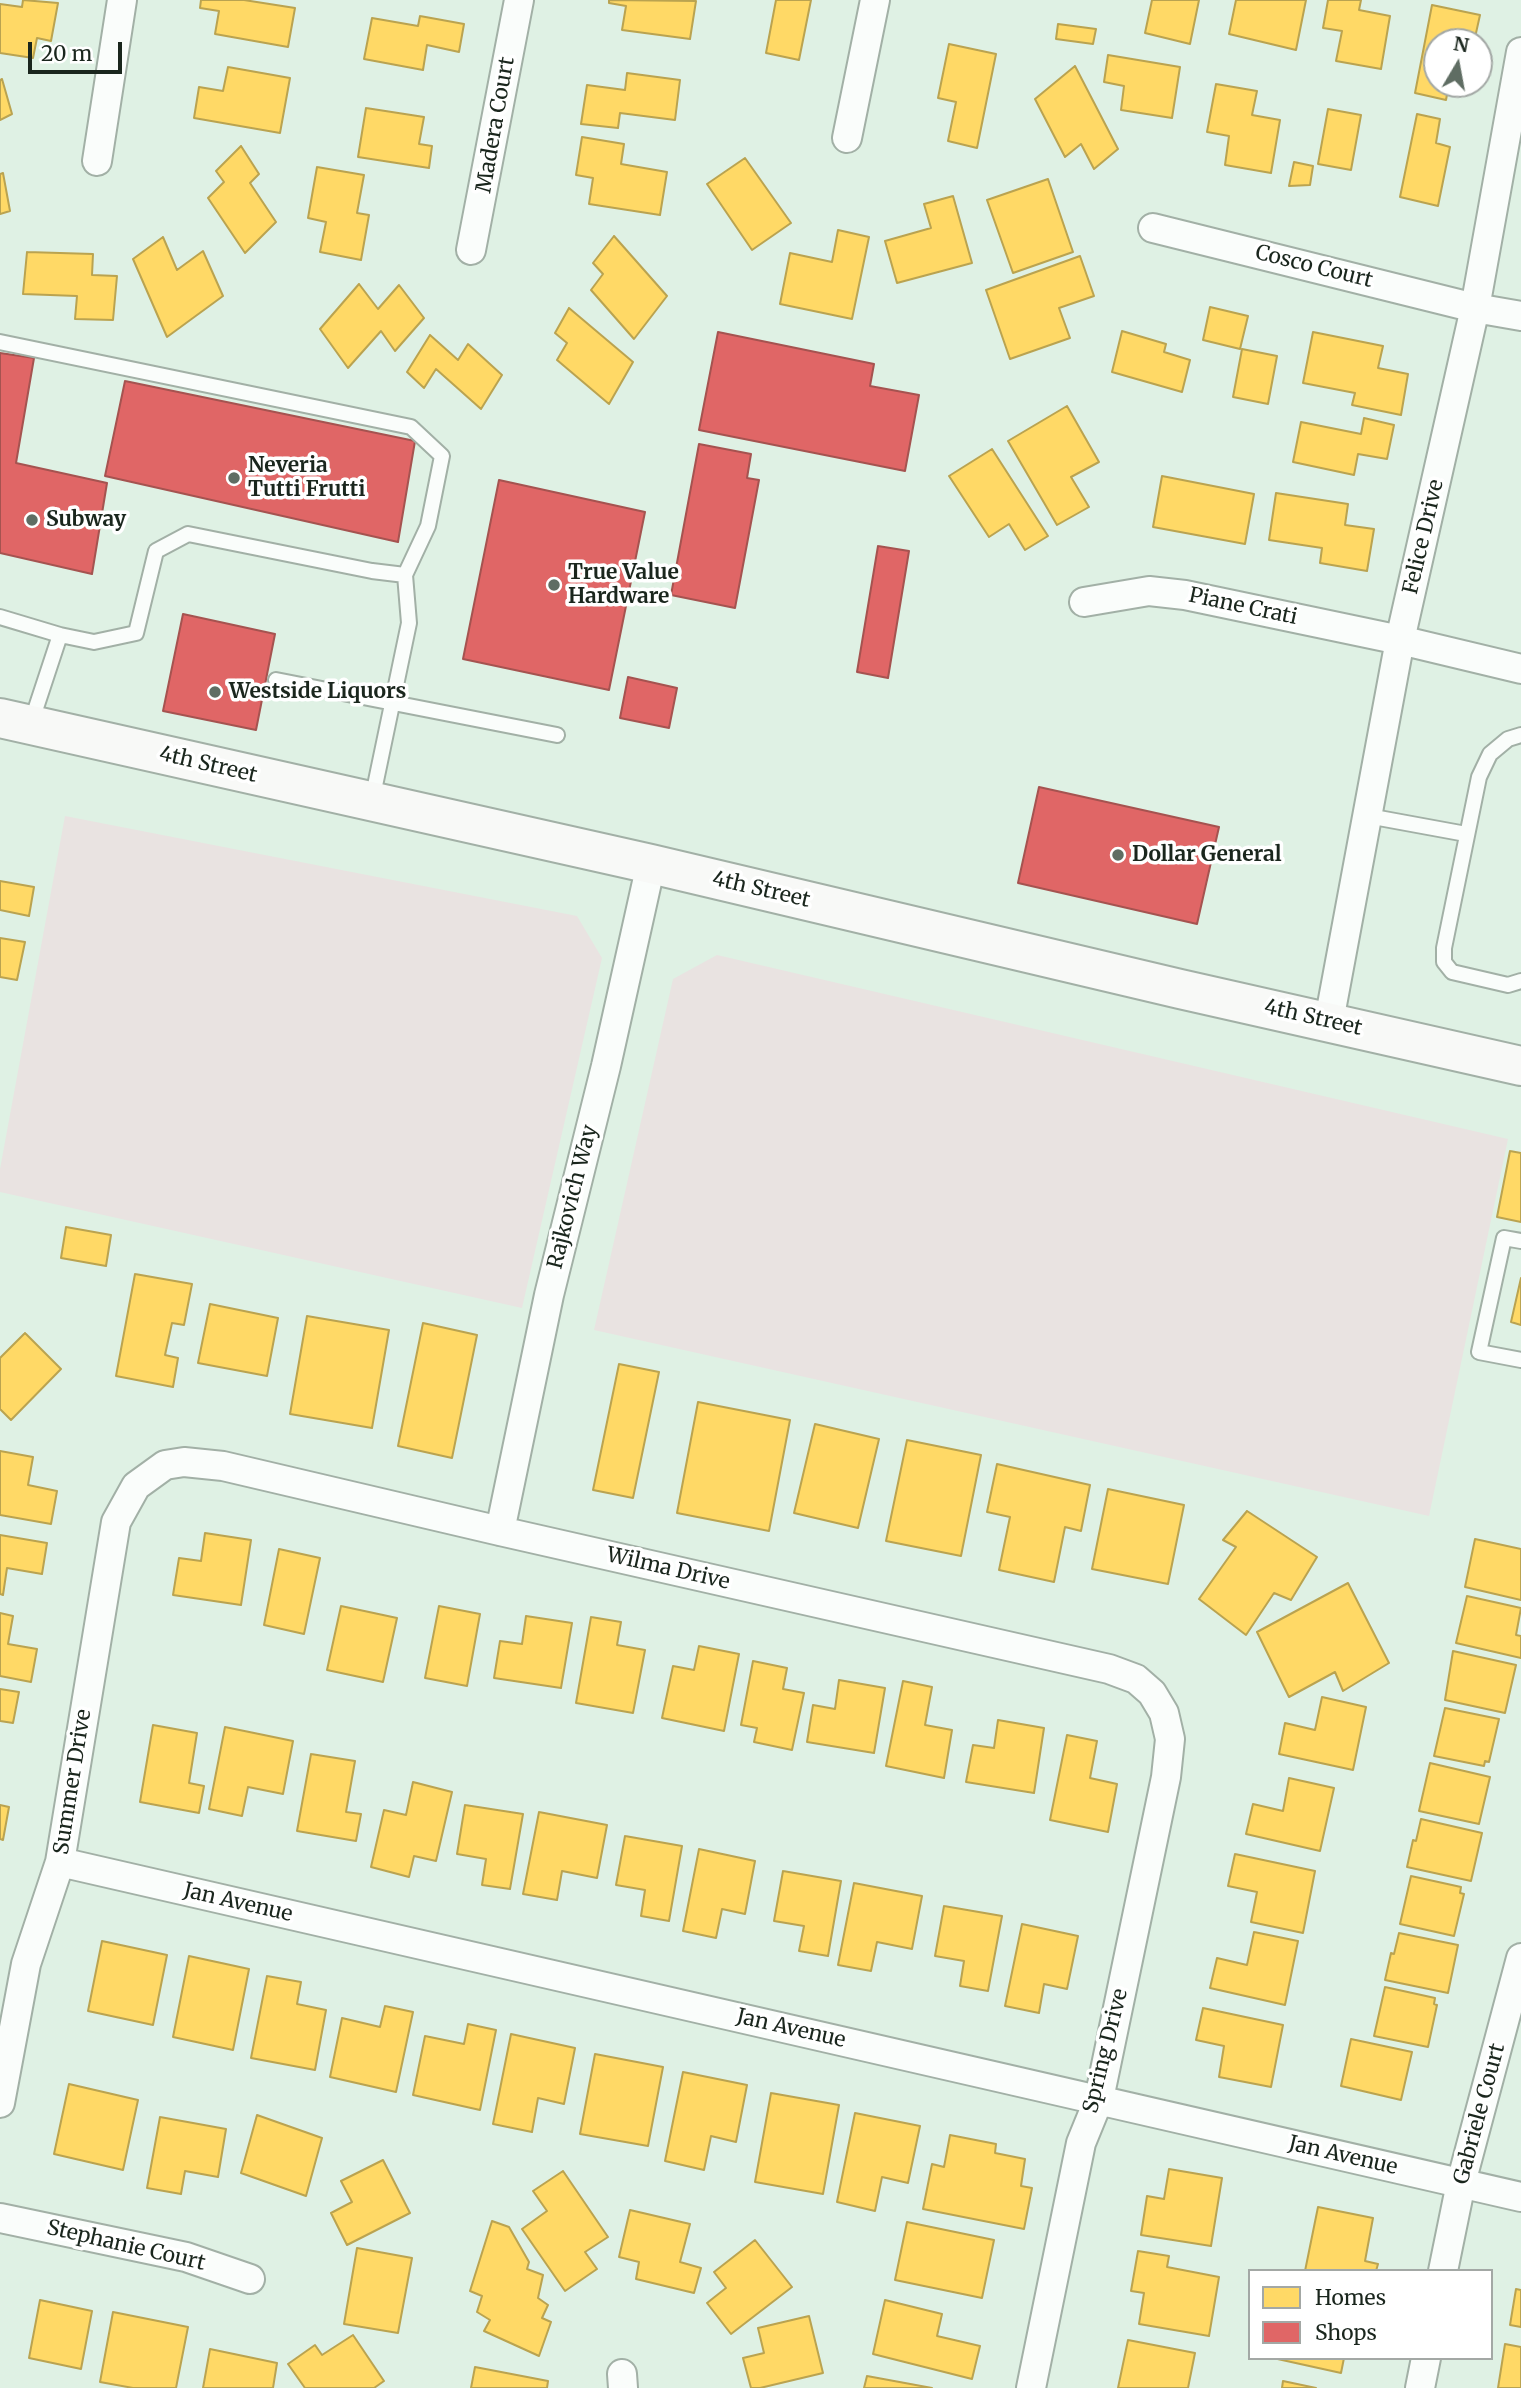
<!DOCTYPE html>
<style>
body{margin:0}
#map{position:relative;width:1521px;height:2388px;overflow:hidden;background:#dff1e4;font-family:Merriweather,serif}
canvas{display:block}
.legend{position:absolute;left:1248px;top:2269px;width:245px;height:91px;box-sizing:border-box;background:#fff;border:2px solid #a3a8a5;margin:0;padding:9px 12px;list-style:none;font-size:21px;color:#1a261d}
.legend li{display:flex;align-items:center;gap:14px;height:35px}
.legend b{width:35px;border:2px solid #a3a8a5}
.north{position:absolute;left:1423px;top:28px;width:70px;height:70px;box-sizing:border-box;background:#fff;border:2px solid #a3a8a5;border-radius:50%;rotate:10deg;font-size:19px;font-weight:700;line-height:28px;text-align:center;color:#1a261d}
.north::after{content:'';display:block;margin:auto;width:24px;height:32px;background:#5f6d63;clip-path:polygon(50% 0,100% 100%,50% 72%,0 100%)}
.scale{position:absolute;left:28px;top:42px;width:94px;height:32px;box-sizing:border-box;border:4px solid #1a261d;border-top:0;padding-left:9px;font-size:21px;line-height:24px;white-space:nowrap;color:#1a261d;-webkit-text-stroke:5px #fff;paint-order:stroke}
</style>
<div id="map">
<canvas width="1521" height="2388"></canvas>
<ul class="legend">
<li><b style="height:19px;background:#ffd966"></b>Homes</li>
<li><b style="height:19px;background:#e06666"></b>Shops</li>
</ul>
<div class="north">N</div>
<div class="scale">20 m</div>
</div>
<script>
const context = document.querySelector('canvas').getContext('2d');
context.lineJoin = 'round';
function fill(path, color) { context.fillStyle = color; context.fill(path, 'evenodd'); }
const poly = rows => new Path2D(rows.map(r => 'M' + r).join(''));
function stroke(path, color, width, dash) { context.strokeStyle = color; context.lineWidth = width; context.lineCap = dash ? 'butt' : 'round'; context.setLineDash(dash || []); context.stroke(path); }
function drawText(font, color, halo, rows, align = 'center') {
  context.font = font + ' Merriweather,serif'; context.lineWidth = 7; context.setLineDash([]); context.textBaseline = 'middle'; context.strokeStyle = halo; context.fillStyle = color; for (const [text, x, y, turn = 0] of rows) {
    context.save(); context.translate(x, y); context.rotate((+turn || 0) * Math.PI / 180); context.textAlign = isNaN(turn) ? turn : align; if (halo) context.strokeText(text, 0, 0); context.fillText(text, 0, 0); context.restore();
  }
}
const green = poly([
 [65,816,577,916,602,958,522,1308,0,1192,0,1169],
 [717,955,1508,1139,1429,1516,594,1330,673,979]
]);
const homes = poly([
 [23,0,58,3,51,41,37,38,33,58,0,53,0,4,22,7,23,0],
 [201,0,244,0,295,8,288,47,215,34,219,11,200,8,201,0],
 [609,0,696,1,690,39,622,30,626,6,609,3,609,0],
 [776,0,811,0,799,60,766,53,776,0],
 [1152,0,1199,0,1190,44,1145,33,1152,0],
 [1236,0,1306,0,1296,50,1229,34,1236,0],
 [1328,0,1361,0,1359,10,1390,16,1381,69,1336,61,1342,31,1323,28,1328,0],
 [1432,5,1480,15,1474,42,1437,42,1437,84,1449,84,1446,100,1415,93,1432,5],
 [420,16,464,24,459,52,427,45,423,70,364,59,372,18,418,26,420,16],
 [1058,24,1096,29,1093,44,1056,39,1058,24],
 [949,44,996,54,977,148,948,141,956,102,938,98,949,44],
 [1108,55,1180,67,1172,118,1121,110,1124,86,1104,82,1108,55],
 [1075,66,1118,149,1094,169,1081,144,1065,157,1035,99,1075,66],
 [228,67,290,78,280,133,194,118,199,87,223,91,228,67],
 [627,73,680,80,675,120,620,113,618,128,581,124,587,85,625,90,627,73],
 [2,79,12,114,0,120,0,80,2,79],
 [1216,84,1257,91,1252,115,1280,120,1271,173,1225,165,1229,136,1207,132,1216,84],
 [366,108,424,117,419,144,432,146,429,168,358,157,366,108],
 [1328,109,1361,115,1351,170,1318,164,1328,109],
 [1417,114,1440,119,1436,143,1450,147,1438,206,1400,197,1417,114],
 [582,137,624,144,621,164,667,172,660,215,589,204,593,178,576,175,582,137],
 [241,146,259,174,250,183,276,222,245,253,208,198,224,182,216,171,241,146],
 [745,158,791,223,752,250,707,184,745,158],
 [1294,162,1313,166,1310,185,1289,186,1294,162],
 [317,167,364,175,357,213,369,215,361,260,320,252,326,222,308,218,317,167],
 [3,173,10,211,0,214,0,174,3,173],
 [1048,179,1073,252,1013,273,987,200,1048,179],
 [953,196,972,263,897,283,885,241,931,228,924,204,953,196],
 [838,230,869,237,852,319,780,304,790,253,832,262,838,230],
 [614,236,667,296,634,339,591,290,603,274,593,263,614,236],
 [163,237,177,270,203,251,223,296,167,337,133,259,163,237],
 [27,252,93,254,92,275,117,276,113,320,75,319,77,296,23,294,27,252],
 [1080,256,1094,296,1059,308,1070,338,1010,359,986,290,1080,256],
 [359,284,378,309,399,285,424,318,395,351,381,331,348,368,320,329,359,284],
 [1210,307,1248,316,1240,349,1203,340,1210,307],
 [569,308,633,362,609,404,557,360,567,343,555,333,569,308],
 [1122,331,1166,344,1164,352,1190,360,1182,392,1112,372,1122,331],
 [1313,332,1383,346,1378,368,1408,374,1401,415,1352,405,1355,393,1303,383,1313,332],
 [430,335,458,360,468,344,502,375,481,409,436,369,424,388,407,372,430,335],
 [1242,349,1277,356,1268,404,1233,397,1242,349],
 [1067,406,1099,462,1071,477,1089,507,1057,525,1008,441,1067,406],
 [1364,418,1394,425,1387,459,1358,454,1354,475,1293,462,1301,422,1361,434,1364,418],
 [992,449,1048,536,1025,550,1009,524,989,537,949,476,992,449],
 [1162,476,1254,494,1245,544,1153,527,1162,476],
 [1276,493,1348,504,1345,525,1374,529,1367,571,1320,563,1322,548,1269,540,1276,493],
 [0,881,34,887,29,916,0,910,0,881],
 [0,938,25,942,17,980,0,977,0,938],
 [1510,1151,1521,1153,1521,1222,1497,1217,1510,1151],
 [66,1227,111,1235,106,1266,61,1258,66,1227],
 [135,1274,192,1284,184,1325,172,1323,165,1355,178,1358,173,1387,116,1376,135,1274],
 [1521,1278,1521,1325,1511,1322,1521,1278],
 [210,1304,278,1318,267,1376,198,1363,210,1304],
 [307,1316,389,1330,372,1428,290,1414,307,1316],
 [423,1323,477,1335,452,1458,398,1446,423,1323],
 [25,1333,61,1369,11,1420,0,1409,0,1358,25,1333],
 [619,1364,659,1372,633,1498,593,1490,619,1364],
 [698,1402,790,1420,769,1531,677,1513,698,1402],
 [815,1424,879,1439,858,1528,794,1513,815,1424],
 [907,1440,981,1455,961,1556,886,1541,907,1440],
 [0,1451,33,1457,28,1485,57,1491,51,1524,0,1515,0,1451],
 [997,1464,1090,1485,1081,1531,1065,1527,1054,1582,999,1570,1010,1517,987,1512,997,1464],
 [1108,1489,1184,1505,1168,1584,1092,1569,1108,1489],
 [1247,1511,1317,1557,1291,1600,1274,1593,1246,1635,1199,1599,1236,1547,1223,1540,1247,1511],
 [205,1533,251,1540,241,1605,173,1595,179,1558,201,1561,205,1533],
 [0,1535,47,1543,42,1574,7,1568,3,1595,0,1594,0,1535],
 [1475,1539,1521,1549,1521,1600,1465,1587,1475,1539],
 [279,1549,320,1558,304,1634,264,1625,279,1549],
 [1348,1583,1389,1663,1343,1691,1335,1672,1289,1697,1257,1632,1348,1583],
 [1467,1596,1521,1608,1516,1635,1521,1636,1521,1658,1456,1643,1467,1596],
 [341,1606,397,1618,383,1682,327,1670,341,1606],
 [439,1606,480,1614,467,1686,425,1678,439,1606],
 [0,1613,13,1616,8,1644,37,1649,31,1682,0,1676,0,1613],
 [526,1616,572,1623,561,1688,494,1678,500,1641,522,1644,526,1616],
 [591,1617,621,1622,617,1645,645,1650,633,1713,576,1703,591,1617],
 [699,1646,739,1654,724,1731,662,1718,673,1666,694,1670,699,1646],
 [1453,1651,1516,1665,1505,1713,1445,1700,1453,1651],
 [753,1661,787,1668,783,1689,804,1693,792,1750,754,1742,757,1728,741,1725,753,1661],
 [839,1680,885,1688,874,1753,807,1742,813,1705,835,1709,839,1680],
 [903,1681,932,1687,925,1725,952,1730,944,1778,886,1766,903,1681],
 [0,1689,19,1692,13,1723,0,1721,0,1689],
 [1322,1697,1366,1707,1353,1770,1279,1754,1285,1723,1315,1730,1322,1697],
 [1445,1708,1499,1719,1489,1762,1485,1761,1484,1766,1434,1756,1445,1708],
 [998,1720,1044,1728,1034,1793,966,1782,973,1745,994,1748,998,1720],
 [153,1725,197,1733,189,1783,204,1786,199,1813,140,1802,153,1725],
 [225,1727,293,1741,283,1794,248,1787,242,1816,209,1809,225,1727],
 [1067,1735,1097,1741,1090,1778,1117,1784,1108,1832,1050,1820,1067,1735],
 [311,1754,355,1761,346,1812,361,1814,356,1841,297,1831,311,1754],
 [1430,1763,1490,1777,1479,1824,1419,1811,1430,1763],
 [1289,1778,1334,1788,1320,1851,1246,1834,1253,1804,1283,1811,1289,1778],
 [413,1782,452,1792,436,1861,414,1856,409,1877,371,1867,384,1810,406,1815,413,1782],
 [0,1805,9,1807,3,1840,0,1839,0,1805],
 [465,1805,523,1814,510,1889,482,1885,486,1859,457,1854,465,1805],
 [539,1812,607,1825,597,1878,562,1871,557,1900,523,1894,539,1812],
 [1421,1819,1482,1833,1471,1881,1407,1867,1413,1840,1416,1841,1421,1819],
 [625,1836,682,1846,669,1921,641,1916,645,1890,616,1885,625,1836],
 [699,1849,755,1861,745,1914,722,1909,716,1938,683,1931,699,1849],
 [1235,1854,1315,1871,1303,1933,1251,1922,1257,1892,1228,1886,1235,1854],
 [783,1871,841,1881,828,1956,799,1951,804,1926,774,1921,783,1871],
 [1411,1876,1461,1887,1460,1893,1464,1894,1454,1936,1400,1924,1411,1876],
 [854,1883,922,1896,912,1949,877,1942,871,1971,838,1965,854,1883],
 [944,1906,1002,1916,988,1991,960,1986,964,1961,935,1956,944,1906],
 [1022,1924,1078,1936,1067,1989,1044,1984,1039,2013,1005,2006,1022,1924],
 [1254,1932,1298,1941,1285,2005,1210,1988,1217,1958,1247,1965,1254,1932],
 [1399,1933,1458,1945,1448,1993,1385,1980,1391,1953,1394,1954,1399,1933],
 [102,1941,167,1955,153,2025,88,2011,102,1941],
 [189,1956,249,1969,233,2050,173,2037,189,1956],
 [267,1976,301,1982,297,2004,326,2010,315,2070,251,2058,267,1976],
 [1385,1987,1435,1998,1434,2004,1437,2005,1428,2047,1374,2036,1385,1987],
 [385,2006,413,2012,396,2092,330,2077,342,2018,380,2027,385,2006],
 [1203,2008,1283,2025,1271,2087,1219,2077,1224,2046,1196,2040,1203,2008],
 [468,2024,496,2030,480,2110,413,2095,425,2036,464,2044,468,2024],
 [511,2034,575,2048,564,2104,538,2098,532,2132,493,2124,511,2034],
 [1351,2039,1412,2052,1401,2100,1341,2086,1351,2039],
 [595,2054,663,2067,648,2146,580,2134,595,2054],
 [683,2072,747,2085,736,2142,711,2136,704,2170,665,2161,683,2072],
 [69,2084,138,2100,123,2170,54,2154,69,2084],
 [771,2093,839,2105,823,2194,755,2182,771,2093],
 [855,2113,920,2126,908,2183,882,2177,875,2211,837,2202,855,2113],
 [257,2115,322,2138,306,2196,241,2173,257,2115],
 [160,2117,226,2129,218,2177,185,2171,181,2194,147,2188,160,2117],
 [950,2135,996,2144,995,2153,1025,2159,1021,2186,1032,2188,1024,2229,923,2209,932,2164,944,2167,950,2135],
 [383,2160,410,2213,347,2245,331,2213,352,2202,341,2181,383,2160],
 [1169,2169,1222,2178,1211,2246,1141,2235,1147,2196,1164,2199,1169,2169],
 [563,2171,608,2237,585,2252,597,2269,565,2291,522,2229,547,2211,533,2191,563,2171],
 [1318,2207,1373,2218,1365,2261,1378,2264,1376,2271,1305,2271,1318,2207],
 [630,2210,690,2224,680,2262,701,2268,694,2293,636,2279,639,2262,619,2257,630,2210],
 [492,2221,509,2227,529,2262,527,2269,543,2275,538,2298,548,2305,542,2318,551,2322,539,2356,484,2331,490,2320,477,2312,482,2296,470,2291,492,2221],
 [907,2222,994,2240,982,2298,895,2280,907,2222],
 [755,2240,792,2287,731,2334,707,2303,726,2288,714,2272,755,2240],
 [357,2248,412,2258,398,2333,344,2324,357,2248],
 [1138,2251,1169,2256,1167,2267,1219,2277,1209,2336,1139,2324,1144,2293,1131,2291,1138,2251],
 [1516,2289,1521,2290,1521,2327,1510,2325,1516,2289],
 [40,2300,92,2311,81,2369,29,2358,40,2300],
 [885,2300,942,2314,937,2336,980,2346,972,2379,873,2354,885,2300],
 [113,2312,188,2327,176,2388,133,2388,100,2382,113,2312],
 [809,2316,823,2373,760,2388,751,2388,743,2358,764,2353,758,2328,809,2316],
 [353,2335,384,2381,374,2388,305,2388,288,2364,315,2345,322,2355,353,2335],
 [1128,2340,1195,2353,1188,2388,1118,2388,1128,2340],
 [1505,2344,1521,2347,1521,2388,1498,2388,1505,2344],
 [210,2349,277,2363,273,2388,203,2388,210,2349],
 [1273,2358,1344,2358,1341,2373,1273,2358],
 [475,2367,548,2381,547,2388,471,2388,475,2367],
 [867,2376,932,2388,864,2388,867,2376],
 [1283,2381,1316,2388,1282,2388,1283,2381]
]);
const shops = poly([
 [718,332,874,364,870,386,919,395,905,471,699,430,718,332],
 [0,353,34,358,16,463,107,483,92,574,0,553,0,353],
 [125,381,415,441,398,542,105,476,125,381],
 [699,444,751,454,747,478,759,480,735,608,671,595,699,444],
 [499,480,645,512,609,690,463,659,499,480],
 [878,546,909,551,888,678,857,672,878,546],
 [183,614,275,634,256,730,163,711,183,614],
 [628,677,677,688,669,728,620,718,628,677],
 [1039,787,1219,827,1197,924,1018,883,1039,787]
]);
const lane = poly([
 [0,342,411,427,442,456,428,526,405,575,372,571,188,534,156,551,136,633,94,642,60,635,31,723],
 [0,617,60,635],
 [276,680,557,735],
 [1521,735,1508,739,1490,754,1479,777,1444,948,1444,962,1452,972,1508,985,1521,981],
 [372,800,409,623,405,575],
 [1368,816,1466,834],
 [1521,1241,1504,1238,1479,1352,1521,1360]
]);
const street = poly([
 [847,138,875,0],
 [97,161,122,0],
 [1153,228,1475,308,1521,316],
 [471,250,519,0],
 [1084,602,1149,591,1185,595,1400,640,1521,669],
 [1329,1021,1400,640,1475,308,1521,52],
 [500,1531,549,1295,606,1066,651,864],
 [60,1862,1521,2197],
 [0,2103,26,1964,60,1862,116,1522,136,1486,165,1465,184,1462,223,1466,500,1531,1109,1669,1136,1679,1152,1693,1164,1713,1170,1739,1166,1777,1099,2099,1081,2143,1031,2388],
 [0,2218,186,2257,250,2279],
 [1443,2271,1461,2183,1521,1958],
 [622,2374,623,2388],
 [1420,2388,1426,2358]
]);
const secondary = poly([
 [0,718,651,864,1180,989,1521,1066]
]);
const markers = [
 [234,478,7,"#5f6d63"],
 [32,520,7,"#5f6d63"],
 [554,585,7,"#5f6d63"],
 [215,692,7,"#5f6d63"],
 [1118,855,7,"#5f6d63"]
];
const streetNames = [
 ["Madera Court",496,125,-80],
 ["Cosco Court",1314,267,14],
 ["Felice Drive",1424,537,-77],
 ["Piane Crati",1243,607,12],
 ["4th Street",208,765,13],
 ["4th Street",761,890,13],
 ["4th Street",1313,1018,13],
 ["Rajkovich Way",573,1197,-76],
 ["Wilma Drive",668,1569,13],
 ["Summer Drive",73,1782,-81],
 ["Jan Avenue",238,1903,13],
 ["Jan Avenue",791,2029,13],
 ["Spring Drive",1106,2051,-76],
 ["Gabriele Court",1480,2114,-75],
 ["Jan Avenue",1343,2156,13],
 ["Stephanie Court",126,2246,13]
];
const poiNames = [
 ["Neveria",248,466],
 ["Tutti Frutti",248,490],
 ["Subway",46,520],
 ["True Value",568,573],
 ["Hardware",568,597],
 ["Westside Liquors",229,692],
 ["Dollar General",1132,855]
];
fill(green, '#e9e3e1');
fill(homes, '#ffd966');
stroke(homes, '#baa350', 2);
fill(shops, '#e06666');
stroke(shops, '#a55350', 2);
stroke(lane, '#a2b0a6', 18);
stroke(street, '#a2b0a6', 32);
stroke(secondary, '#a2b0a6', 42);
stroke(lane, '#fafdfb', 14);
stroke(street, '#fafdfb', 28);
stroke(secondary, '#f8f9f7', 38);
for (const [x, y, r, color] of markers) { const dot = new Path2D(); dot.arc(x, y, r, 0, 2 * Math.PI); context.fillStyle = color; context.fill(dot); stroke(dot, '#fff', 2.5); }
drawText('21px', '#1a261d', '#fff', streetNames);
drawText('bold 21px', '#1a261d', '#fff', poiNames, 'left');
</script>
